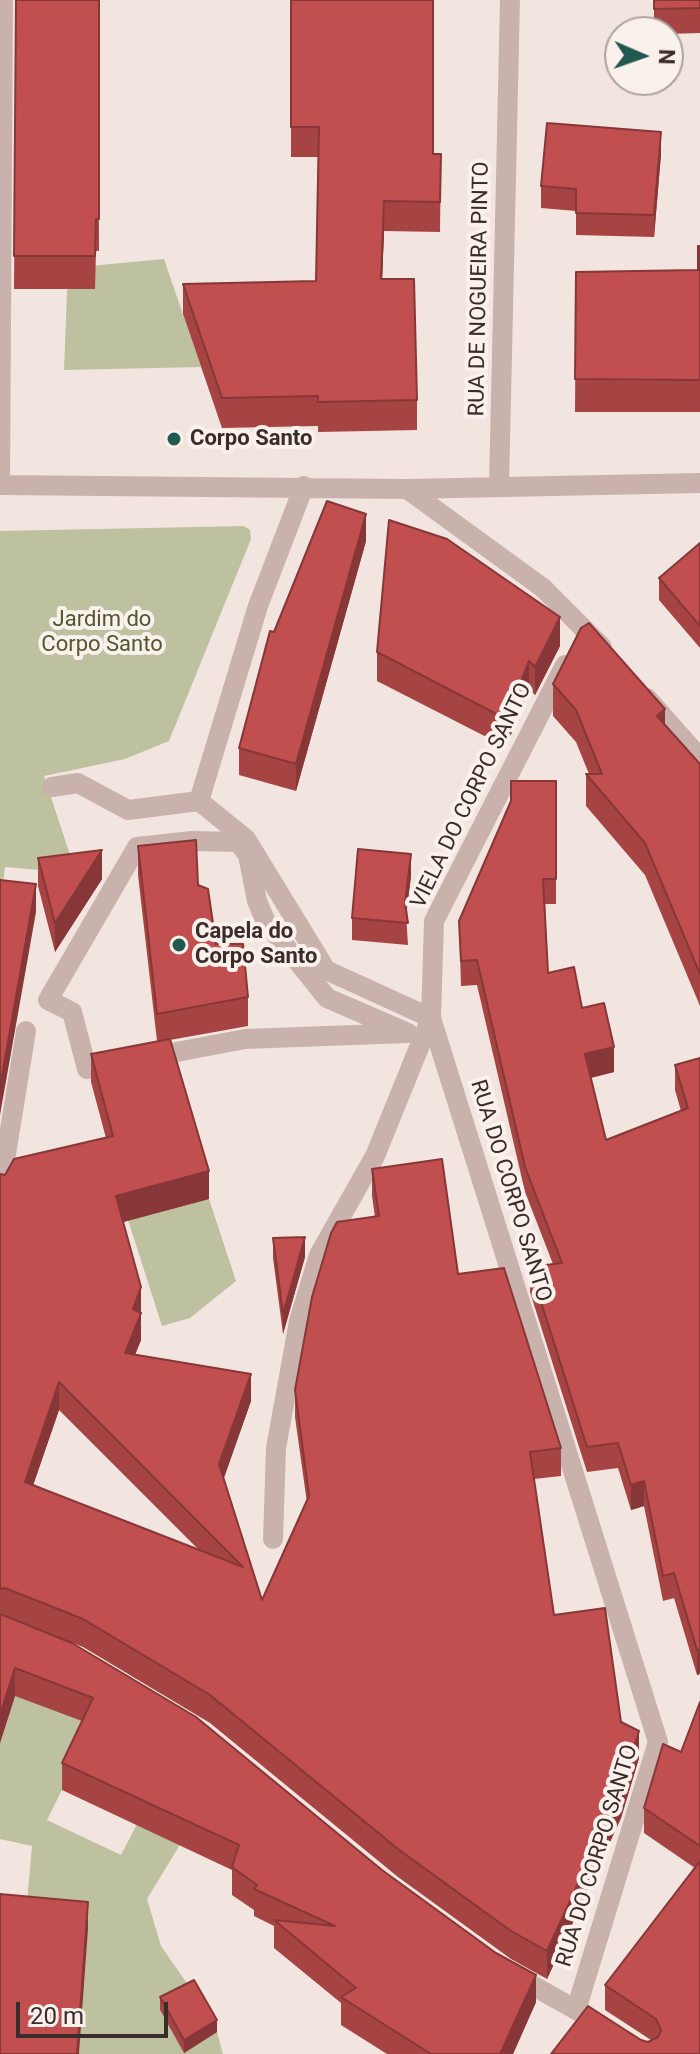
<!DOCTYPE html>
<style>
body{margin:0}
#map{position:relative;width:700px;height:2054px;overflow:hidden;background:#f2e5e0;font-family:Roboto,sans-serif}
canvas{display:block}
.north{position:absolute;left:604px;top:16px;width:80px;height:80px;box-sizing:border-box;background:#faf0ec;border:2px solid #ada29f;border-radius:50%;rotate:92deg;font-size:22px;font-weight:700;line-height:32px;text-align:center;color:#392c2b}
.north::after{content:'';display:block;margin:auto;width:28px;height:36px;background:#21594f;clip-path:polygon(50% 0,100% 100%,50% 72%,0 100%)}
.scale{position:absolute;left:16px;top:2002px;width:152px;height:36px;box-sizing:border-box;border:4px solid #392c2b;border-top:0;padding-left:10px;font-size:24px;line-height:28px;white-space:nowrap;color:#392c2b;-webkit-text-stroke:6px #faf0ec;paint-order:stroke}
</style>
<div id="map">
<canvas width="700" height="2054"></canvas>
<div class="north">N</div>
<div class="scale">20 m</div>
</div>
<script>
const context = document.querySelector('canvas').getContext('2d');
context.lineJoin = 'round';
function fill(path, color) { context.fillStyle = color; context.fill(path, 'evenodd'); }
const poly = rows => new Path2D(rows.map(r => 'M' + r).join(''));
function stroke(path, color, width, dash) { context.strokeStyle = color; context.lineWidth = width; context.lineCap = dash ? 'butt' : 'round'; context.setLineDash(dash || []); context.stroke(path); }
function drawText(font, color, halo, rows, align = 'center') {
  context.font = font + ' Roboto,sans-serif'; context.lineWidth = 8; context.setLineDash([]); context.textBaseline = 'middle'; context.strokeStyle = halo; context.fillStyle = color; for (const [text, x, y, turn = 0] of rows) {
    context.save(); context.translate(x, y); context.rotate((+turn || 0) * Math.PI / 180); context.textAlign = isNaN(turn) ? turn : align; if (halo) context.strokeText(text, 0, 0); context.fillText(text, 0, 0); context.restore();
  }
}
const green = poly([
 [164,259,201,367,64,370,68,268],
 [244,526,250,530,251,539,169,741,125,759,44,776,76,873,5,867,0,908,0,531],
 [209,1199,236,1281,190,1318,162,1326,128,1220],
 [15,1696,108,1697,47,1820,121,1855,182,1737,224,1772,147,1899,161,1946,193,1992,160,2010,184,2052,217,2032,223,2054,79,2054,88,1930,25,1924,32,1846,0,1839,0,1743]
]);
const minor = poly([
 [0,485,407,489,700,483],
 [0,485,3,0],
 [304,486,258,606,199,801,246,839,326,970,431,1018,658,1742,576,2010],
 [499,486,510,0],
 [407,489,543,588,602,647],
 [647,698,700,758],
 [52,787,78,783,128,810,199,801],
 [192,841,238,842,248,855,257,901,266,922,327,998,408,1033,245,1039,87,1069,72,1012,48,1000,137,847,192,841],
 [0,1191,26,1031],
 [273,1539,276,1448,299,1321,319,1255,375,1156,431,1018,434,921,565,665],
 [514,1975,587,2016]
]);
const wall = poly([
 [16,0,99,0,99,251,96,251,95,289,14,289],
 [291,0,433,154,441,154,440,232,384,231,382,279,417,400,417,430,318,432,318,426,222,428,183,314,183,284,316,281,318,157,291,157],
 [654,0,700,0,700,33,668,34,668,32,654,32],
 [661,154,654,237,576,235,576,211,541,208,541,186],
 [700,246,700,412,575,412,576,272,698,270],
 [366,541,296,791,239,775,239,748,274,632],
 [700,543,700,648,659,600,659,578],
 [560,646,535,695,529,689,506,747,377,681,377,652],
 [553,684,665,725,700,764,700,1006,645,875,586,806,586,774,589,774,576,742,553,716],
 [556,781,556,904,545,904,548,973,582,1008,614,1072,591,1078,606,1140,681,1111,675,1090,675,1065,700,1058,700,1674,697,1675,674,1598,663,1601,644,1506,631,1510,618,1468,587,1472,530,1292,530,1267,553,1264,525,1192,477,985,461,986,459,921],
 [138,846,198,885,216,944,248,997,248,1026,170,1040,209,1199,123,1222,141,1287,141,1340,135,1354,251,1401,224,1478,262,1600,307,1503,295,1417,295,1390,375,1217,372,1196,372,1169,458,1274,561,1448,561,1476,534,1479,554,1615,621,1722,639,1758,621,1818,547,1979,511,1959,398,1877,210,1723,83,1647,4,1616,536,2002,513,2054,387,2054,341,2025,341,2003,274,1948,274,1926,254,1916,254,1910,232,1895,232,1870,62,1790,62,1763,82,1721,15,1696,0,1743,0,1174,5,1175,106,1138,91,1082,91,1054,157,1041,138,875],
 [59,1410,198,1549,33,1485],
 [38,858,102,879,55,952,38,886],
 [411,876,406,913,408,945,352,940,352,918],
 [273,1238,305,1257,283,1334,273,1258],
 [700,1702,700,2054,551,2054,588,2006,641,2040,648,2042,651,2040,605,2010,605,1985,695,1868,644,1833,644,1808,663,1744,681,1752],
 [160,1997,217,2032,184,2053,160,2010]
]);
const shadedWall = poly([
 [661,132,661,154,654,237,654,215],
 [384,201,384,231,381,309,381,279],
 [366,514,366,541,296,791,296,764],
 [560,617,560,646,535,695,535,667],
 [529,661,529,689,506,747,506,719],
 [665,709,665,741,657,716],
 [102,850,102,879,55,952,55,923],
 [411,854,411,876,405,925,405,903],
 [36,884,36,912,0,1115,0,1087],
 [614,1047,614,1072,585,1079,585,1054],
 [209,1171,209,1199,116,1224,116,1196],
 [305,1237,305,1257,283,1334,283,1314],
 [141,1287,141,1340,125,1380,125,1353,133,1309],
 [251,1374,251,1401,219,1491,219,1464],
 [59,1382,59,1410,25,1509,25,1482],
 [644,1481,644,1506,631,1510,631,1485],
 [700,1649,700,1674,697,1675,697,1650],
 [15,1668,15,1696,0,1743,0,1715],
 [639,1731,639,1758,621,1818,547,1979,547,1951],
 [88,1902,88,1930,79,2054,77,2054],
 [536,1975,536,2002,513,2054,500,2054],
 [217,2020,217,2032,184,2053,184,2040]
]);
const building = poly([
 [16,0,99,0,99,219,96,219,95,256,14,256,16,0],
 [291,0,433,0,433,154,441,154,440,202,384,201,381,279,414,279,417,400,318,402,318,396,222,398,183,284,316,281,319,127,291,127,291,0],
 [654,0,700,0,700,8,654,9,654,0],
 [547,123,661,132,654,215,576,213,576,189,541,186,547,123],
 [698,246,700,246,700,380,575,379,576,272,698,270,698,246],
 [327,501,366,514,296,764,239,748,270,631,274,632,327,501],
 [389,520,447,539,560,617,535,667,529,661,506,719,377,652,389,520],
 [700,543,700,626,659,578,700,543],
 [589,623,665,709,657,716,700,764,700,974,645,843,586,774,602,774,576,710,553,684,581,628,589,623],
 [511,781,556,781,556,879,543,879,548,973,574,967,582,1008,604,1003,614,1047,585,1054,606,1140,688,1108,675,1065,700,1058,700,1649,697,1650,674,1573,663,1576,644,1481,631,1485,618,1443,587,1447,530,1267,562,1263,525,1167,477,960,461,961,459,921,511,801,511,781],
 [196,840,198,885,208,889,216,944,243,944,248,997,157,1014,138,846,196,840],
 [358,849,411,854,405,903,408,923,352,918,358,849],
 [102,850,55,923,38,858,102,850],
 [0,880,36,884,0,1087,0,880],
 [170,1039,209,1171,116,1196,141,1287,133,1309,141,1313,125,1353,251,1374,219,1464,262,1600,309,1496,295,1390,312,1297,331,1233,337,1222,379,1216,372,1169,442,1159,458,1274,504,1268,561,1448,530,1452,554,1615,605,1608,621,1722,639,1731,621,1790,547,1951,511,1931,398,1849,210,1695,83,1619,5,1588,0,1589,0,1174,5,1175,14,1159,113,1136,91,1054,170,1039],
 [59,1382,243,1567,25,1482,59,1382],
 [305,1237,283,1314,273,1238,305,1237],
 [0,1614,72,1643,196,1717,382,1870,496,1953,536,1975,500,2054,431,2054,341,1997,356,1988,274,1920,335,1926,254,1889,257,1885,232,1867,239,1845,62,1763,93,1698,15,1668,0,1715,0,1614],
 [700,1702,700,1846,644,1808,663,1744,681,1752,700,1702],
 [700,1861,700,2054,551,2054,588,2006,641,2040,648,2042,658,2037,661,2030,656,2019,605,1985,700,1861],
 [0,1894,88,1902,77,2054,0,2054,0,1894],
 [194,1980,217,2020,184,2040,160,1997,194,1980]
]);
const markers = [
 [174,439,8,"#21594f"],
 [179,945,8,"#21594f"]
];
const streetNames = [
 ["RUA DE NOGUEIRA PINTO",480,289,-89],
 ["VIELA DO CORPO SANTO",472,796,-64],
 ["RUA DO CORPO SANTO",510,1191,73],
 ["RUA DO CORPO SANTO",598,1856,-73]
];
const poiNames = [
 ["Corpo Santo",190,439],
 ["Capela do",195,932],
 ["Corpo Santo",195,957]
];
const parkNames = [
 ["Jardim do",102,620],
 ["Corpo Santo",102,645]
];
fill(green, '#bec1a0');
stroke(minor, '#cab2ac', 20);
fill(wall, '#a64444');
fill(shadedWall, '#873737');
fill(building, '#c14f4f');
stroke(building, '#873737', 2);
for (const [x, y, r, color] of markers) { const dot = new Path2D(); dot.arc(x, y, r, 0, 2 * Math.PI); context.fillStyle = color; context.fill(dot); stroke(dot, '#faf0ec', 3); }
drawText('22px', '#392c2b', '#faf0ec', streetNames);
drawText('bold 22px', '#392c2b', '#faf0ec', poiNames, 'left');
drawText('22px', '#51562f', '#faf0ec', parkNames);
</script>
